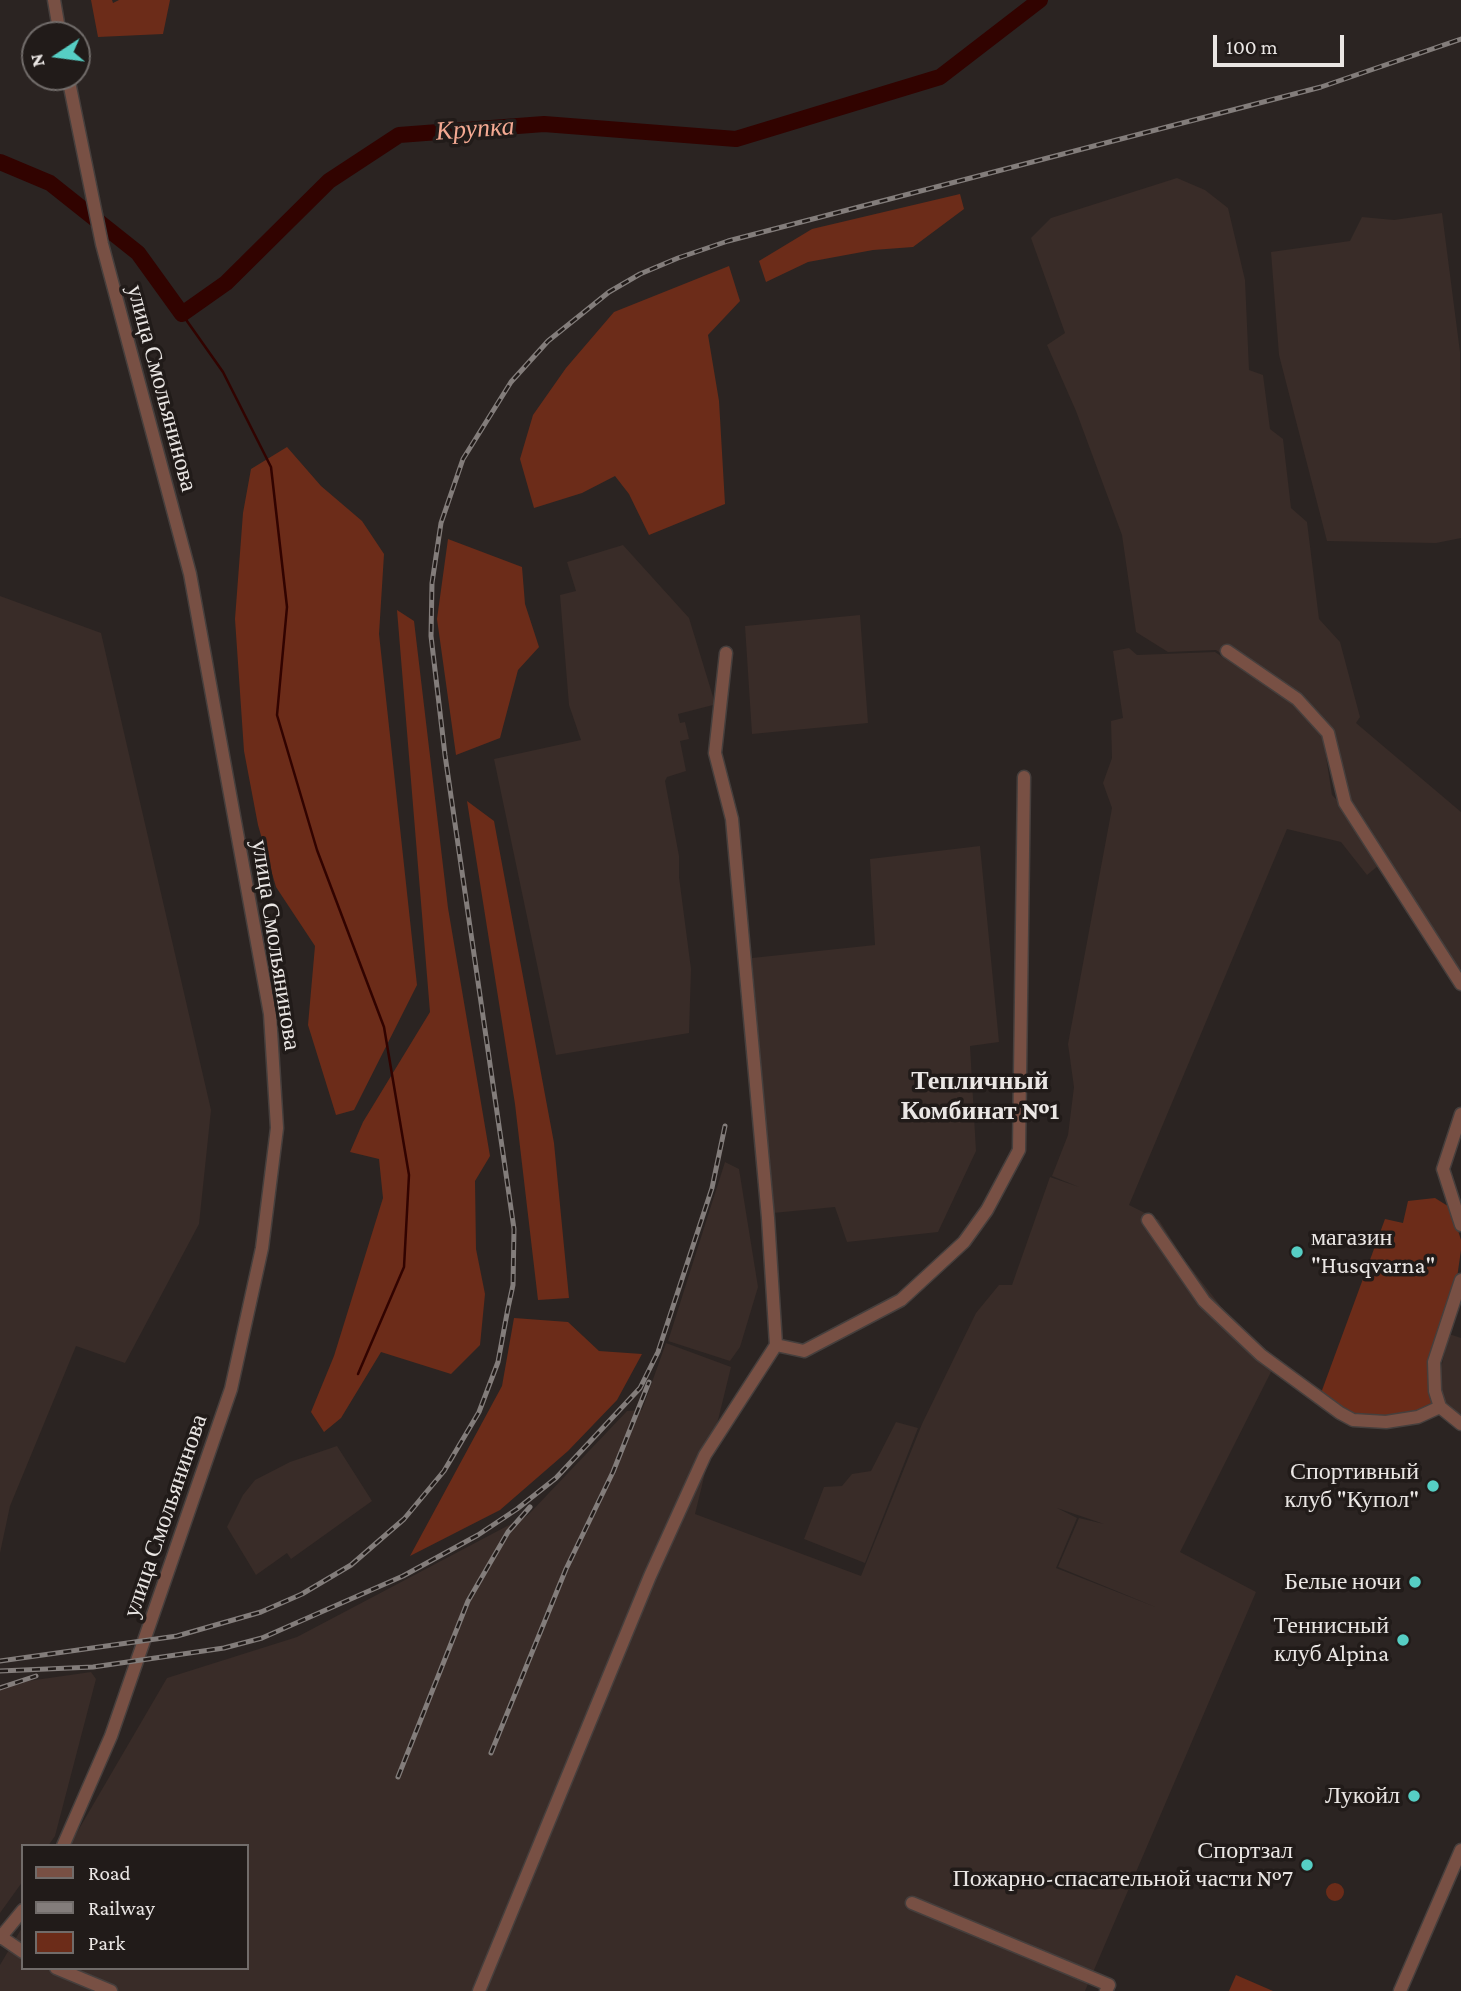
<!DOCTYPE html>
<meta charset="utf-8">
<style>
body{margin:0}
#map{position:relative;width:1461px;height:1991px;overflow:hidden;background:#2b2422;font-family:"Crimson Pro",serif}
canvas{display:block}
.legend{position:absolute;left:21px;top:1844px;width:228px;height:126px;box-sizing:border-box;background:#211b19;border:2px solid #716c6a;margin:0;padding:9px 12px;list-style:none;font-size:21px;color:#eae6e4}
.legend li{display:flex;align-items:center;gap:14px;height:35px}
.legend b{width:35px;border:2px solid #716c6a}
.north{position:absolute;left:21px;top:21px;width:70px;height:70px;box-sizing:border-box;background:#211b19;border:2px solid #716c6a;border-radius:50%;rotate:257deg;font-size:19px;font-weight:700;line-height:28px;text-align:center;color:#eae6e4}
.north::after{content:'';display:block;margin:auto;width:24px;height:32px;background:#56cec4;clip-path:polygon(50% 0,100% 100%,50% 72%,0 100%)}
.scale{position:absolute;left:1213px;top:35px;width:131px;height:32px;box-sizing:border-box;border:4px solid #eae6e4;border-top:0;padding-left:9px;font-size:21px;line-height:24px;white-space:nowrap;color:#eae6e4;-webkit-text-stroke:5px #211b19;paint-order:stroke}
</style>
<div id="map">
<canvas width="1461" height="1991"></canvas>
<ul class="legend">
<li><b style="height:9px;background:#785044"></b>Road</li>
<li><b style="height:9px;background:#837d7b"></b>Railway</li>
<li><b style="height:19px;background:#6c2c19"></b>Park</li>
</ul>
<div class="north">N</div>
<div class="scale">100 m</div>
</div>
<script>
const context = document.querySelector('canvas').getContext('2d');
context.lineJoin = 'round';
function fill(path, color) { context.fillStyle = color; context.fill(path, 'evenodd'); }
const poly = rows => new Path2D(rows.map(r => 'M' + r).join(''));
function stroke(path, color, width, dash) { context.strokeStyle = color; context.lineWidth = width; context.lineCap = dash ? 'butt' : 'round'; context.setLineDash(dash || []); context.stroke(path); }
function drawText(font, color, halo, rows, align = 'center') {
  context.font = font + ' "Crimson Pro",serif'; context.lineWidth = 7; context.setLineDash([]); context.textBaseline = 'middle'; context.strokeStyle = halo; context.fillStyle = color; for (const [text, x, y, turn = 0] of rows) {
    context.save(); context.translate(x, y); context.rotate((+turn || 0) * Math.PI / 180); context.textAlign = isNaN(turn) ? turn : align; if (halo) context.strokeText(text, 0, 0); context.fillText(text, 0, 0); context.restore();
  }
}
const built = poly([
 [1177,178,1205,190,1228,208,1245,280,1249,370,1263,375,1270,429,1283,439,1291,508,1307,522,1319,619,1340,642,1360,717,1356,723,1461,812,1461,975,1379,865,1367,875,1341,842,1287,829,1129,1205,1159,1220,1184,1259,1240,1331,1276,1362,1180,1552,1256,1592,1085,1991,0,1991,0,1965,23,1926,23,1968,247,1968,247,1846,69,1846,167,1678,297,1637,528,1515,627,1411,642,1410,666,1343,731,1367,695,1514,861,1576,922,1424,976,1313,999,1285,1012,1285,1050,1177,1079,1187,1052,1176,1068,1135,1074,1087,1068,1044,1112,808,1103,783,1112,758,1111,721,1123,718,1113,651,1129,648,1137,655,1215,652,1293,704,1323,737,1332,795,1342,805,1325,735,1294,702,1216,650,1168,652,1136,632,1122,535,1076,411,1047,345,1065,333,1031,238,1051,218],
 [1057,1508,1104,1524,1079,1518,1058,1567,1158,1608,1056,1568,1077,1518],
 [1442,213,1460,352,1461,538,1436,543,1327,541,1279,355,1271,252,1350,241,1362,217,1394,220],
 [623,545,689,618,714,700,713,705,678,714,680,723,685,722,689,739,680,741,686,771,667,777,665,781,679,856,679,877,691,969,689,1033,556,1055,494,759,581,740,569,705,560,595,576,591,567,562],
 [0,596,101,633,211,1110,199,1224,125,1363,76,1346,10,1506,0,1553],
 [860,615,868,723,752,734,745,626],
 [980,846,999,1042,970,1046,976,1151,938,1232,847,1242,835,1207,773,1213,752,958,875,945,870,859],
 [725,1162,739,1169,758,1287,740,1347,730,1361,668,1341],
 [1449,1334,1461,1338,1461,1415,1445,1404,1438,1381],
 [896,1422,918,1428,865,1563,804,1539,824,1487,842,1486,852,1474,871,1471],
 [337,1446,372,1501,291,1559,287,1553,256,1575,227,1527,243,1495,255,1480,290,1462],
 [91,1672,96,1679,55,1836,48,1846,23,1846,23,1881,0,1913,0,1685]
]);
const green = poly([
 [91,0,112,0,113,3,119,0,170,0,163,34,98,37],
 [960,194,964,209,913,247,873,250,808,262,766,282,759,261,812,229],
 [729,266,740,301,708,335,719,401,725,504,649,535,629,494,615,476,582,493,534,508,520,459,533,415,566,368,614,312],
 [287,447,321,486,362,521,384,554,379,634,417,985,354,1110,336,1115,308,1025,315,946,276,887,258,825,244,751,235,619,243,513,251,469],
 [448,539,522,567,525,604,539,647,518,670,500,738,456,755,437,619],
 [397,610,414,621,448,908,490,1156,475,1181,476,1249,485,1294,480,1345,451,1374,381,1352,341,1418,324,1432,311,1412,334,1356,383,1198,379,1159,350,1152,363,1122,430,1012],
 [467,801,494,821,554,1143,569,1298,538,1300,515,1104],
 [1435,1198,1451,1208,1461,1240,1461,1250,1457,1278,1430,1361,1435,1406,1416,1413,1384,1418,1353,1415,1321,1393,1385,1219,1403,1223,1408,1201],
 [514,1318,568,1322,599,1351,642,1354,617,1400,568,1451,500,1510,410,1556,502,1386],
 '1326 1892a9 9 0 1 1 18 0a9 9 0 1 1-18 0Z',
 [1236,1975,1273,1991,1229,1991]
]);
const stream = poly([
 [182,314,223,372,271,467,287,607,277,715,317,850,384,1027,409,1175,404,1267,358,1374]
]);
const river = poly([
 [0,162,50,183,138,253,182,314,226,283,329,181,399,135,544,124,736,139,940,77,1040,0]
]);
const minor = poly([
 [54,0,60,35],
 [1227,651,1297,699,1328,733,1345,803,1461,984],
 [1461,1114,1443,1169,1461,1225],
 [1148,1220,1204,1301,1261,1355,1340,1413,1353,1420,1386,1422,1418,1417,1440,1407],
 [1461,1280,1434,1362,1435,1391,1440,1407,1461,1424],
 [776,1345,804,1351,901,1300,964,1242,987,1210,1019,1150,1024,777],
 [63,1846,111,1736,231,1389,262,1248,277,1128,270,1014,190,574,102,244,68,77],
 [912,1903,1109,1985,1106,1991],
 [1,1937,23,1952],
 [0,1938,23,1910],
 [56,1968,111,1991],
 [479,1991,650,1576,705,1455,776,1345,768,1218,732,819,715,753,726,653],
 [1400,1991,1461,1850]
]);
const rail = poly([
 [0,1661,177,1636,261,1612,302,1594,351,1565,404,1519,444,1471,479,1412,498,1362,508,1308,513,1285,514,1229,445,755,431,636,432,583,441,523,463,459,511,382,548,341,609,292,640,274,678,258,728,241,1321,87,1461,39],
 [0,1671,93,1667,224,1648,262,1638,403,1576,478,1535,517,1509,556,1478,640,1388,658,1352,712,1188,725,1126],
 [0,1688,36,1676],
 [491,1753,566,1569,613,1472,649,1382],
 [398,1777,468,1601,508,1532,530,1507]
]);
const markers = [
 [1297,1252,7,"#56cec4"],
 [1433,1486,7,"#56cec4"],
 [1415,1582,7,"#56cec4"],
 [1403,1640,7,"#56cec4"],
 [1414,1796,7,"#56cec4"],
 [1307,1865,7,"#56cec4"]
];
const streetNames = [
 ["улица Смольянинова",162,388,75],
 ["улица Смольянинова",276,945,81],
 ["улица Смольянинова",165,1516,-71]
];
const poiNames = [
 ["магазин",1311,1238,"left"],
 ["\"Husqvarna\"",1311,1266,"left"],
 ["Спортивный",1419,1472],
 ["клуб \"Купол\"",1419,1500],
 ["Белые ночи",1401,1582],
 ["Теннисный",1389,1626],
 ["клуб Alpina",1389,1654],
 ["Лукойл",1400,1796],
 ["Спортзал",1293,1851],
 ["Пожарно-спасательной части №7",1293,1879]
];
const waterNames = [
 ["Крупка",475,129,-4]
];
const neighbourhoodNames = [
 ["Тепличный",980,1081],
 ["Комбинат №1",980,1111]
];
fill(built, '#392c28');
fill(green, '#6c2c19');
stroke(stream, '#310300', 2.5);
stroke(river, '#310300', 16);
stroke(minor, '#463f3d', 15);
stroke(minor, '#785044', 12);
stroke(rail, '#837d7b', 5);
stroke(rail, '#211b19', 2.5, [8]);
for (const [x, y, r, color] of markers) { const dot = new Path2D(); dot.arc(x, y, r, 0, 2 * Math.PI); context.fillStyle = color; context.fill(dot); stroke(dot, '#211b19', 2.5); }
drawText('24px', '#eae6e4', '#211b19', streetNames);
drawText('24px', '#eae6e4', '#211b19', poiNames, 'right');
drawText('italic 26px', '#f4a992', '#211b19', waterNames);
drawText('bold 26px', '#eae6e4', '#211b19', neighbourhoodNames);
</script>
